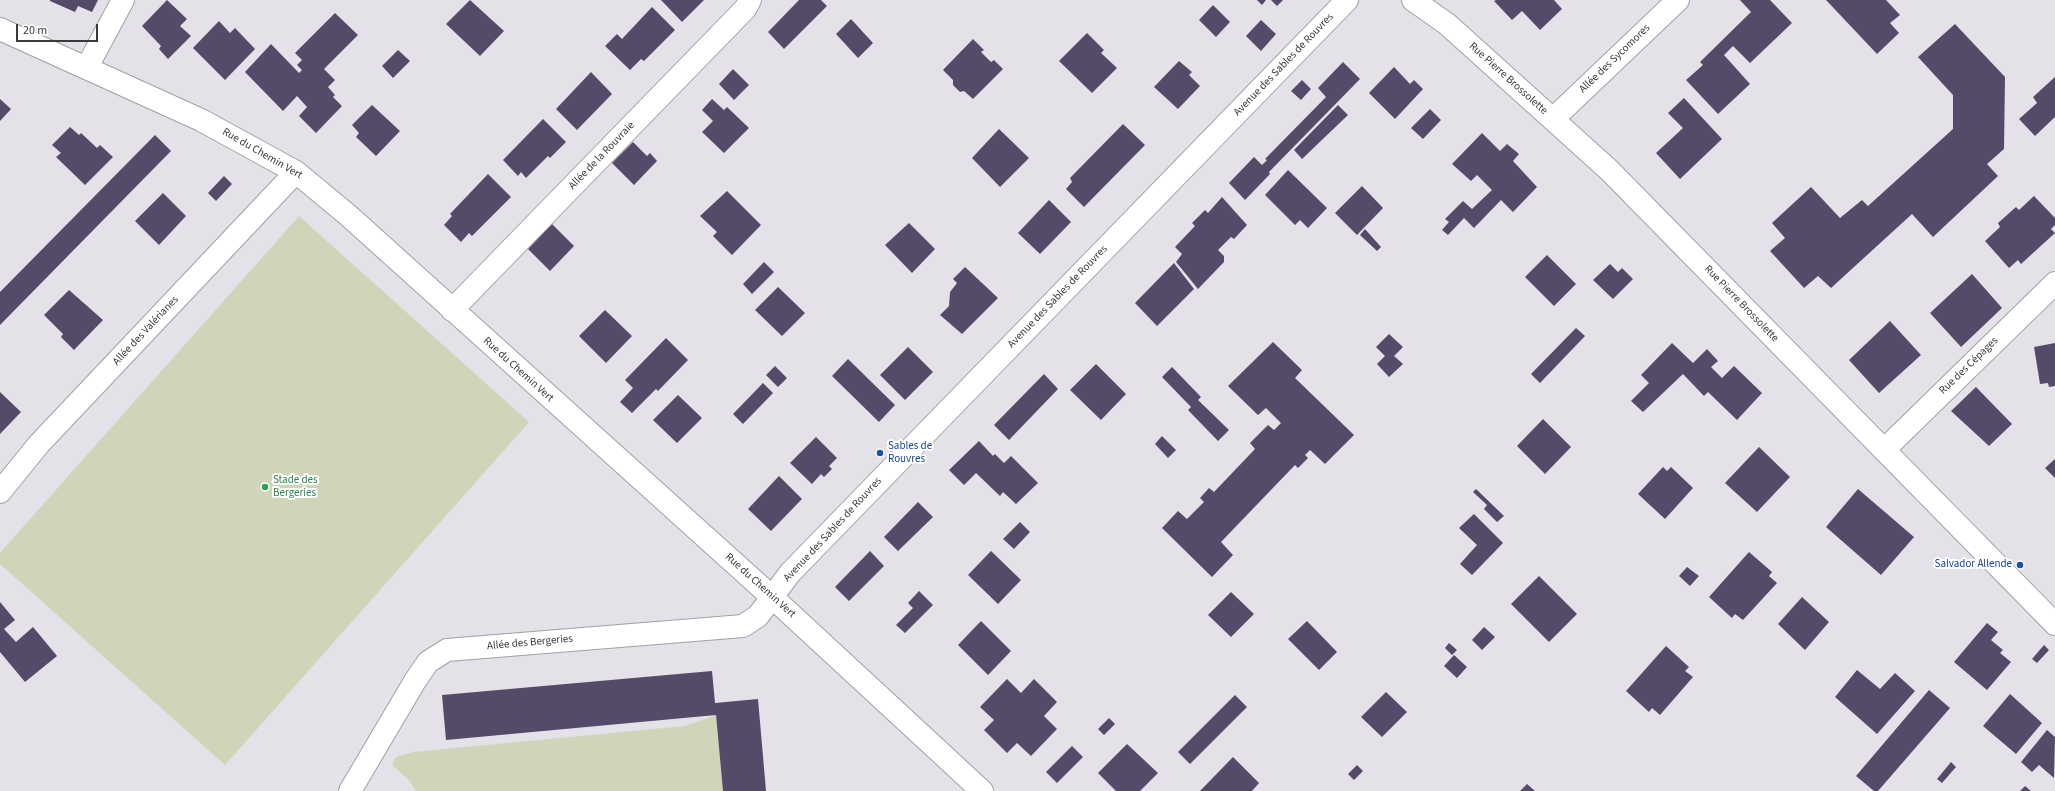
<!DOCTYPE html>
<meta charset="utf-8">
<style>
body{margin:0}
#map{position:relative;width:2055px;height:791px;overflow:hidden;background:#e4e1e9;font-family:"Source Sans 3",sans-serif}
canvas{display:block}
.scale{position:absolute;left:16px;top:24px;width:82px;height:18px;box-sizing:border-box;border:2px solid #39383b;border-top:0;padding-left:5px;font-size:12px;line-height:14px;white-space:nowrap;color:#39383b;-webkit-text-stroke:3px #fff;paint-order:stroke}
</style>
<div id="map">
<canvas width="2055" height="791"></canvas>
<div class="scale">20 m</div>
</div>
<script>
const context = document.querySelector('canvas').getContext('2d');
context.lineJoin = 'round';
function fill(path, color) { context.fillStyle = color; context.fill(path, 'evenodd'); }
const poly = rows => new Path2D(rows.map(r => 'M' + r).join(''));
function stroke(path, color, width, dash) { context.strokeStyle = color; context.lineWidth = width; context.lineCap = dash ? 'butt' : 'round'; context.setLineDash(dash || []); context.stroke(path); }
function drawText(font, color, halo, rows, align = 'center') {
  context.font = font + ' "Source Sans 3",sans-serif'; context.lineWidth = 4; context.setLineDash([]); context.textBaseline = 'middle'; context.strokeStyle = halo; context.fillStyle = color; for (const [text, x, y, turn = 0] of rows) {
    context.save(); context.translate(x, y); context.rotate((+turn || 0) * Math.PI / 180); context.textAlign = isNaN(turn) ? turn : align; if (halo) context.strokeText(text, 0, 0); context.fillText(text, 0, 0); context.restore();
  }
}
const green = poly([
 [299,216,529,422,225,765,0,564,0,553],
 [716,715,723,791,416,791,408,779,392,765,396,757,413,752,685,726]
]);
const building = poly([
 [50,0,98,0,92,12,78,6,75,12,50,1],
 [167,0,187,19,180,26,191,36,168,59,159,49,161,46,142,26],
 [470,0,504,31,480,56,446,24],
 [661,0,704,0,682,22],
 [799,0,821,0,827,6,784,49,768,32],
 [1257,0,1266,0,1262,5],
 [1271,0,1283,0,1277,6],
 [1496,0,1554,0,1562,9,1540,30,1522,11,1512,20,1494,1],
 [1740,0,1770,0,1792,23,1750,63,1733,46,1724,55,1750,84,1718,114,1686,80,1703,65,1700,62,1751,12],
 [1826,0,1886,0,1900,15,1890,23,1899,33,1877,54],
 [1213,5,1230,22,1216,37,1199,20],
 [652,7,675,30,644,61,641,59,630,70,605,46,617,34,622,39],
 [335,13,358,35,324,69,335,80,328,87,335,95,333,97,342,106,316,133,299,116,307,107,297,96,283,111,245,72,271,44,299,73,302,70,297,65,302,60,295,53],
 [851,19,873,43,858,58,836,34],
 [1261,20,1276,34,1261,51,1246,36],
 [219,21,230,33,235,28,255,49,225,80,193,48],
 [1955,24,2005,77,2004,149,1987,164,1998,176,1933,237,1912,214,1831,288,1818,276,1804,288,1770,251,1785,238,1772,223,1811,187,1840,218,1862,200,1868,206,1953,129,1953,95,1918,57],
 [1087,33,1104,50,1101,53,1117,68,1092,93,1059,61],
 [973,39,984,50,981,52,991,62,994,60,1003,69,973,99,964,91,960,92,953,85,953,80,943,70],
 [398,50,410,61,393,78,382,66],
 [1179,61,1192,72,1189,75,1200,86,1178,109,1154,87],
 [1343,62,1360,79,1269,172,1270,174,1245,200,1229,183,1254,157,1262,165,1267,160,1265,159,1326,97,1318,88],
 [1394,67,1410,84,1414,80,1423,89,1395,119,1369,93],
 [733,69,749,85,734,100,719,84],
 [591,72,612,94,577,130,556,109],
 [2055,77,2055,117,2035,136,2019,119,2037,103,2033,97],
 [1302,80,1311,89,1301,100,1291,91],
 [1684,98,1722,139,1680,179,1656,153,1683,128,1668,113],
 [0,99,11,109,0,121],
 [712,99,724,110,727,107,749,128,724,153,702,132,713,121,702,110],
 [372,105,400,131,376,156,356,137,359,133,352,125],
 [1338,105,1348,115,1302,159,1294,150],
 [1430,109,1441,120,1423,139,1411,128],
 [543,119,566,142,550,158,548,156,526,178,521,172,518,176,503,160],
 [1123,124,1145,145,1084,207,1066,189,1072,182,1070,178],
 [70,127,79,135,81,133,97,148,100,145,113,157,85,185,56,157,61,153,52,145],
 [999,129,1029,158,1000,187,972,158],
 [1482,133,1500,151,1507,144,1519,154,1513,161,1537,187,1513,212,1501,200,1474,228,1464,218,1448,235,1442,230,1449,222,1445,219,1463,201,1472,209,1492,190,1477,175,1471,181,1452,164],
 [155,135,171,151,0,325,0,292],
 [633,142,647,156,650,153,657,161,634,185,612,163],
 [1288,170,1327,208,1308,228,1300,220,1295,225,1265,195],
 [488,174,511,197,472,236,469,233,461,242,444,225,452,216,450,214],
 [224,176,232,184,216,201,208,193],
 [1362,186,1383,208,1357,235,1335,213],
 [727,191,761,225,732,255,713,236,717,232,700,216],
 [163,193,186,216,159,245,135,221],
 [2034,196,2055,218,2055,225,2051,229,2055,233,2021,264,2018,260,2009,268,1985,241,2000,227,1998,223,2016,207,2019,210],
 [1222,197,1247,225,1234,239,1231,237,1218,250,1224,256,1224,262,1198,289,1176,262,1182,254,1175,247,1195,226,1192,223,1205,210,1208,213],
 [1049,200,1071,222,1040,254,1018,233],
 [909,223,935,249,912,273,885,245],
 [552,224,574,246,550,271,528,249],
 [1365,229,1381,247,1377,251,1360,235],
 [1547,255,1576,284,1554,306,1525,277],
 [764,262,774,272,752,294,743,284],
 [1174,263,1194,289,1157,326,1135,303],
 [1610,264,1618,272,1622,268,1633,279,1613,299,1593,280],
 [965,267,998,298,962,334,940,315,949,306,950,292,957,283,953,279],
 [1972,274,2002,308,1961,347,1930,313],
 [778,287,805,313,782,336,755,310],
 [69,290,103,320,74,350,61,337,63,334,44,315],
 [605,310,632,336,606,363,579,336],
 [1890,321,1921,355,1879,393,1849,360],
 [1576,328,1585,336,1540,383,1531,374],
 [1389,334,1403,347,1394,356,1403,364,1389,377,1377,364,1385,356,1376,347],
 [666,338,688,360,658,391,656,389,632,413,620,402,633,388,625,380],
 [1273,342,1302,370,1295,378,1354,435,1325,464,1310,450,1305,455,1308,458,1298,468,1295,465,1221,542,1233,555,1212,577,1162,528,1178,511,1187,519,1204,502,1200,498,1209,488,1214,492,1255,449,1250,443,1268,425,1274,430,1281,423,1266,408,1258,415,1228,386],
 [1672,343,1693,363,1707,349,1718,361,1711,367,1722,378,1734,366,1762,393,1737,420,1708,392,1704,396,1683,374,1643,412,1631,401,1649,383,1641,375],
 [2055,343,2055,386,2049,387,2048,383,2040,384,2034,347],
 [908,347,933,372,905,400,880,375],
 [848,359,895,405,879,422,832,376],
 [1096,364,1126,394,1101,420,1070,390],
 [775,366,787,378,778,387,766,375],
 [1172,367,1201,397,1198,400,1229,430,1218,441,1188,410,1191,407,1162,377],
 [1044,374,1058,389,1009,440,994,425],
 [763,383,773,393,743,424,733,414],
 [1976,387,2012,424,1989,446,1951,411],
 [0,392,21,412,0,434],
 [678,395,702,418,677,443,653,420],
 [1543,419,1571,447,1545,474,1517,446],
 [1162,436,1176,450,1168,458,1155,444],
 [816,437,837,458,829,466,832,469,824,477,821,474,812,484,790,463],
 [979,441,993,456,995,454,1004,463,1011,456,1038,483,1016,504,1003,492,1000,496,976,473,964,485,949,470],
 [1759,447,1790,477,1757,512,1725,483],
 [2055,459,2055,478,2045,468],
 [1663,467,1667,471,1671,467,1693,488,1665,519,1638,494],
 [779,476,802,499,771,531,748,509],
 [1476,489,1504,516,1497,522,1484,509,1487,505,1473,492],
 [1858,489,1914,537,1881,575,1826,527],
 [918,502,933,517,898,551,884,537],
 [1474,514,1503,543,1472,575,1460,564,1477,545,1459,528],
 [1020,522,1030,532,1014,549,1003,539],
 [870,551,884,566,849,601,835,587],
 [991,551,1021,580,998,604,968,575],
 [1749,552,1772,572,1769,576,1777,583,1743,620,1735,614,1732,618,1709,597],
 [1687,567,1699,576,1690,586,1679,576],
 [1539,576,1577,614,1549,642,1511,604],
 [919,591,933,605,905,633,896,625,913,608,908,603],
 [1231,592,1254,614,1231,637,1208,615],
 [1802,597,1829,622,1805,650,1778,624],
 [0,602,15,620,4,629,16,642,33,627,57,656,25,682,0,652],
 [981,621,1011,651,988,675,958,645],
 [1307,621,1337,652,1319,670,1288,639],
 [1987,623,1998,632,1991,640,2003,650,2000,653,2011,662,1987,690,1954,662],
 [1484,627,1495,637,1482,650,1472,640],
 [1449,643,1457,650,1452,655,1445,648],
 [2044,645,2049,650,2037,663,2032,659],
 [1666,646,1689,667,1685,671,1693,677,1660,715,1652,708,1649,712,1626,691],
 [1454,655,1467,667,1457,678,1444,666],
 [1857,670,1880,689,1895,673,1915,691,1877,734,1835,697],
 [712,671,715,703,758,699,766,791,723,791,716,715,446,740,442,695],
 [1007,679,1021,693,1034,679,1057,702,1044,716,1057,729,1031,756,1017,743,1007,753,984,730,994,720,980,707],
 [1929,690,1950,708,1878,791,1874,791,1856,776],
 [1386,692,1407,712,1382,737,1361,717],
 [2010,694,2042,723,2016,754,1983,726],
 [1235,695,1247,707,1190,764,1178,752],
 [1109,718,1115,724,1104,735,1098,729],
 [2047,730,2055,737,2054,778,2039,765,2032,772,2021,762],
 [1127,744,1158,773,1140,791,1116,791,1098,773],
 [1072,746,1083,757,1057,783,1046,772],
 [1233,757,1259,783,1252,791,1200,791],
 [1951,762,1956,767,1942,783,1937,779],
 [1357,765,1363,771,1354,780,1348,774],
 [1527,784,1535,791,1520,791],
 [2025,786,2031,791,2020,791]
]);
const street = poly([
 [0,29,201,120,296,172,349,216,772,597,982,791],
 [87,67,123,0],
 [1553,119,1678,0],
 [452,310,745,9,750,0],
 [1884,450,2055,283],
 [0,492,39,444,296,172],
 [350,791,415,681,428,662,447,650,743,626,758,616,790,573,1347,0]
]);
const secondary = poly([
 [1413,0,1447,24,1609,170,2055,624]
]);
const markers = [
 [880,453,4,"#1a4fb4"],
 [265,487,4,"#2e9e5b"],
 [2020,565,4,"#1a4fb4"]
];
const streetNames = [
 ["Allée des Sycomores",1615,59,-44],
 ["Avenue des Sables de Rouvres",1284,65,-46],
 ["Rue Pierre Brossolette",1508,79,42],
 ["Rue du Chemin Vert",262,154,30],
 ["Allée de la Rouvraie",602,156,-46],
 ["Avenue des Sables de Rouvres",1058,297,-46],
 ["Rue Pierre Brossolette",1741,304,46],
 ["Allée des Valérianes",146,331,-47],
 ["Rue des Cépages",1969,366,-44],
 ["Rue du Chemin Vert",518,370,42],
 ["Avenue des Sables de Rouvres",833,530,-47],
 ["Rue du Chemin Vert",760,586,42],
 ["Allée des Bergeries",530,643,-5]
];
const transitNames = [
 ["Sables de",888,447],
 ["Rouvres",888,460],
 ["Salvador Allende",2012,565,"right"]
];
const leisureNames = [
 ["Stade des",273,481],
 ["Bergeries",273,494]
];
fill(green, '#cfd5b9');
fill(building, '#564a69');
stroke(street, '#a29fa7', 24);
stroke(secondary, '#a29fa7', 24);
stroke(street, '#fff', 22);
stroke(secondary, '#fff', 22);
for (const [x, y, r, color] of markers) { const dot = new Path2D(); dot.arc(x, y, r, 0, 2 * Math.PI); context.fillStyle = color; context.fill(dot); stroke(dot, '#fff', 1.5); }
drawText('11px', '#39383b', '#fff', streetNames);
drawText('11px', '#164399', '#fff', transitNames, 'left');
drawText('11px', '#27864d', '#fff', leisureNames, 'left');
</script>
